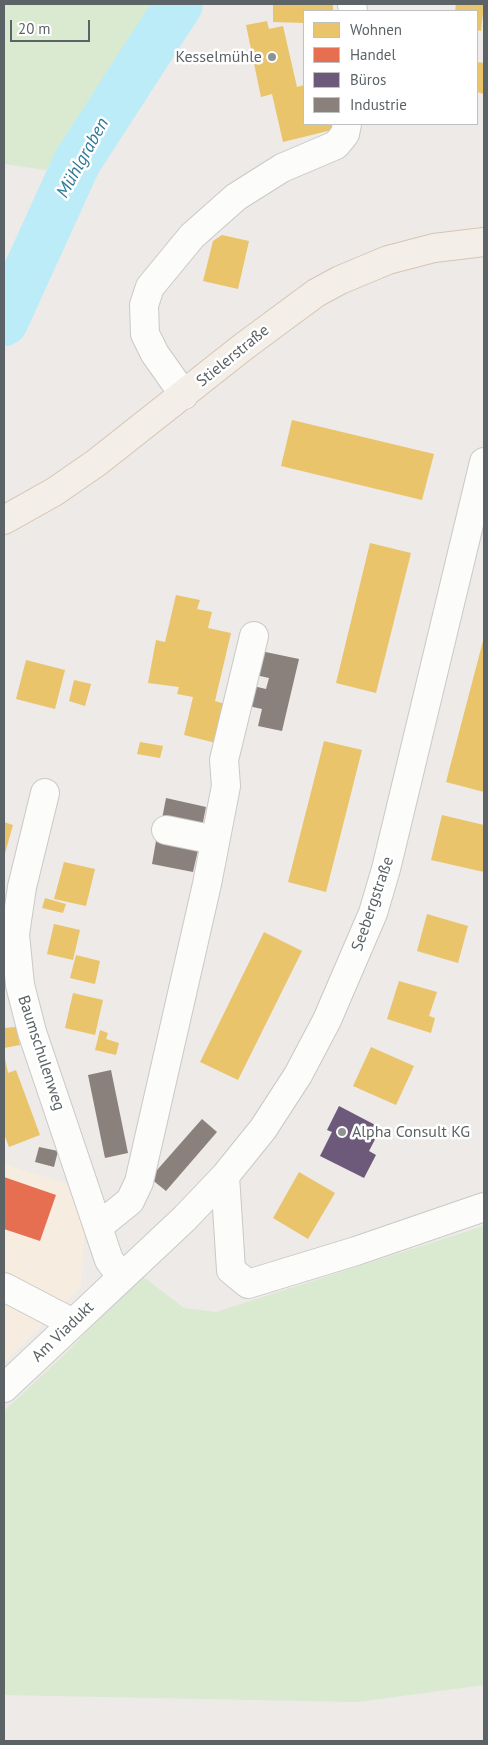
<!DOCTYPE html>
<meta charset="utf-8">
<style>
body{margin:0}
#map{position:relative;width:488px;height:1745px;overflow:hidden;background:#edeae7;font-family:"PT Sans",sans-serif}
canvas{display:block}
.frame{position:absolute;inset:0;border:5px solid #5c6366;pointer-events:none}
.legend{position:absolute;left:303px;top:10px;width:175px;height:115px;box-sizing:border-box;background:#fff;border:1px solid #bec1c2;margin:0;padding:6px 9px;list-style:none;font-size:15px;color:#5c6366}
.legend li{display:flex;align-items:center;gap:10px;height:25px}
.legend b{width:25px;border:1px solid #bec1c2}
.scale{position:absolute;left:10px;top:20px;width:80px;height:22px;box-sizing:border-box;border:2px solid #5c6366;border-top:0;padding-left:6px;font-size:15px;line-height:18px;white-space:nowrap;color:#5c6366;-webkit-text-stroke:4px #fff;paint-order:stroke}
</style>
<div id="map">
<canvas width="488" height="1745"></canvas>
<div class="frame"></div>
<ul class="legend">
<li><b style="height:14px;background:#e9c46a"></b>Wohnen</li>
<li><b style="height:14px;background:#e76f51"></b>Handel</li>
<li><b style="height:14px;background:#6d597a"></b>Büros</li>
<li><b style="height:14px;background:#8a817c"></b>Industrie</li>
</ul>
<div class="scale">20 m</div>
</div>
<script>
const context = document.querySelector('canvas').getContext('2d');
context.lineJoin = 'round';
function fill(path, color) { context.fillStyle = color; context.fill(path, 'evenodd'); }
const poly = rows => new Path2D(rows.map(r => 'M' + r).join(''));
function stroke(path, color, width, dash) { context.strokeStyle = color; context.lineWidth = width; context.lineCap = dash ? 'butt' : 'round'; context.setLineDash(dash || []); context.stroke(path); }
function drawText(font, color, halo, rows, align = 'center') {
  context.font = font + ' "PT Sans",sans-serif'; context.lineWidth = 5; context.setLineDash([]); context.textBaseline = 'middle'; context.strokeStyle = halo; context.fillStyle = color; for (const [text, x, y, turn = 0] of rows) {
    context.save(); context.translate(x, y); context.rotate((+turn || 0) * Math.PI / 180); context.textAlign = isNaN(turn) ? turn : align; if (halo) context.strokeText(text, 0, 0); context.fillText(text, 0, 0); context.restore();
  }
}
const commercial = poly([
 [4,1164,68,1184,85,1231,81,1287,4,1363]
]);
const green = poly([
 [4,4,158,4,46,170,4,164],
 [484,1226,484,1685,357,1702,4,1695,4,1411,63,1356,142,1276,184,1308,216,1312]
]);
const homes = poly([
 [273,4,333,4,333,11,304,11,304,23,273,22],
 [456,4,484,4,481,31,477,30,477,11,455,11],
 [267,21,269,29,283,26,297,87,304,85,304,124,335,124,336,129,283,142,272,94,261,97,246,25],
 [477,62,484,63,484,94,477,92],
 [222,235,249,241,238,289,203,281,213,241],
 [292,420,434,454,422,500,281,466],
 [370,543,411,553,376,693,336,683],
 [176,595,200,600,197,609,212,612,208,628,231,633,215,701,225,704,216,743,184,735,193,697,177,694,179,687,148,683,156,640,165,642],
 [484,637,484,792,446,782],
 [26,660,65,670,55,709,16,699],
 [74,680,91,684,85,706,69,701],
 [324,741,362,750,326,892,288,882],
 [140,742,163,746,160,758,137,754],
 [442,815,484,825,484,872,431,860],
 [4,822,13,825,4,857],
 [64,862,95,869,86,906,54,899],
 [45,898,66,904,63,913,42,908],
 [427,914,468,926,458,963,417,951],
 [54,924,80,930,73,960,47,954],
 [264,932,302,951,238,1080,200,1062],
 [76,955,100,961,95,984,70,978],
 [399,981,437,992,429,1016,435,1018,431,1033,387,1019],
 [73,993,103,1000,95,1035,65,1028],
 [16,1027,20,1045,4,1048,4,1028],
 [100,1030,108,1033,106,1039,119,1043,116,1055,95,1050],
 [371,1047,414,1066,396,1105,353,1086],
 [4,1054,8,1073,16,1070,40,1135,9,1147,4,1134],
 [299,1172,335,1193,308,1239,273,1218]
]);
const shops = poly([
 [4,1177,56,1195,40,1241,4,1229]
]);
const offices = poly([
 [339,1106,381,1128,369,1151,376,1155,364,1178,320,1156,332,1132,327,1130]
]);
const industry = poly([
 [256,650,299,659,282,731,258,726,262,709,244,705,249,685,266,689,269,678,251,674],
 [166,798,206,807,202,827,162,819],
 [156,841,198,850,193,872,152,864],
 [111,1070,128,1153,105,1158,88,1075],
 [202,1119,217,1132,166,1191,150,1178],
 [39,1147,58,1151,54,1167,35,1162]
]);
const river = poly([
 [4,322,77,162,179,4]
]);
const minor = poly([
 [352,4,353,11],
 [184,395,155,354,145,334,144,305,150,287,192,236,236,197,282,168,336,145,345,134,347,124],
 [45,793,22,887,15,934,20,985,32,1032,109,1260,121,1276],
 [166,830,215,840],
 [225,1176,231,1270,248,1284,356,1251,484,1207],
 [99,1226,130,1201,139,1182,207,884,226,786,224,760,254,636],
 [4,1287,73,1323],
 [4,1388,184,1219,225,1176,263,1129,298,1075,327,1020,373,913,386,869,484,462]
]);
const major = poly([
 [4,520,54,492,96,463,243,347,316,293,340,280,388,260,434,248,484,242]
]);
const markers = [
 [272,57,5,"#8f9293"],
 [342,1132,5,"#8f9293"]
];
const poiNames = [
 ["Kesselmühle",262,57],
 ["Alpha Consult KG",352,1132,"left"]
];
const streetNames = [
 ["Stielerstraße",233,356,-39],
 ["Seebergstraße",373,904,-71],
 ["Baumschulenweg",41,1053,72],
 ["Am Viadukt",63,1332,-44]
];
const waterNames = [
 ["Mühlgraben",83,158,-61]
];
fill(commercial, '#f7ece0');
fill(green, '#d9ead0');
fill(homes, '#e9c46a');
fill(shops, '#e76f51');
fill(offices, '#6d597a');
fill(industry, '#8a817c');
stroke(river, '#bbecf8', 48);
stroke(minor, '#c9c9c9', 30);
stroke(major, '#d7c4b3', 30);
stroke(minor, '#fcfcfb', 28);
stroke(major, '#f3eee8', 28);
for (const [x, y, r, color] of markers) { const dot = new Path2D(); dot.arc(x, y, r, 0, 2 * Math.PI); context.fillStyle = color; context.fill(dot); stroke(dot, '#fff', 2); }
drawText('16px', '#5c6366', '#fff', poiNames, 'right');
drawText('16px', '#5c6366', '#fff', streetNames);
drawText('italic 18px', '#2e7996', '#fff', waterNames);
</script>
